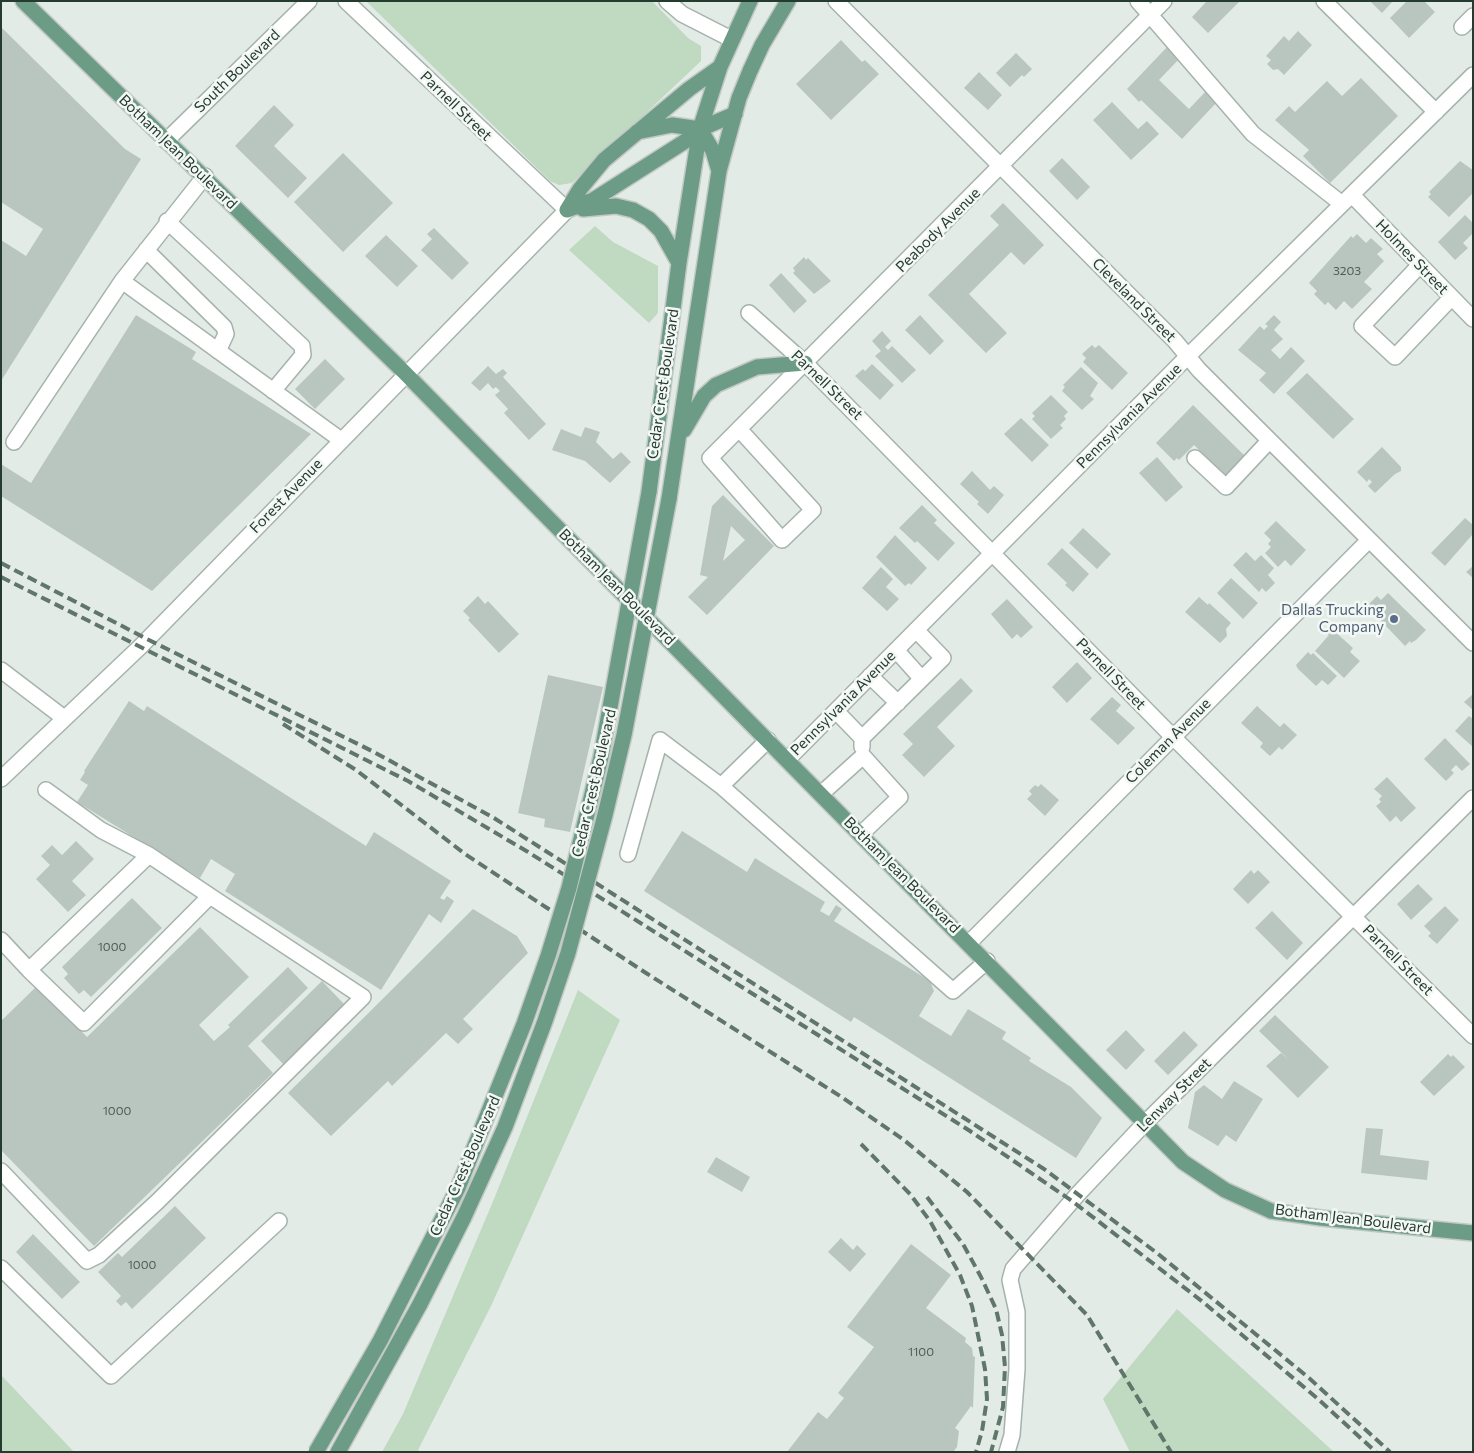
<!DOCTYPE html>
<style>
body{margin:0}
#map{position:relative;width:1474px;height:1453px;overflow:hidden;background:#e3ebe6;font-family:Commissioner,sans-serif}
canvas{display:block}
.frame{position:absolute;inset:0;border:2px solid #253b30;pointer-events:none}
</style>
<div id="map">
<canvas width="1474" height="1453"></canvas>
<div class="frame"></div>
</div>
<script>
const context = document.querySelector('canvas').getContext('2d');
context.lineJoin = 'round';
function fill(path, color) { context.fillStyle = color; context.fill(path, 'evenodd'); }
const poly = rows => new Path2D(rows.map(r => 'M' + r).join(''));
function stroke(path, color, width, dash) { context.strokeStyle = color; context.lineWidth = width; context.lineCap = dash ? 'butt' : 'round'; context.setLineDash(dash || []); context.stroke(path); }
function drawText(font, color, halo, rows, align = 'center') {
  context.font = font + ' Commissioner,sans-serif'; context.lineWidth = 5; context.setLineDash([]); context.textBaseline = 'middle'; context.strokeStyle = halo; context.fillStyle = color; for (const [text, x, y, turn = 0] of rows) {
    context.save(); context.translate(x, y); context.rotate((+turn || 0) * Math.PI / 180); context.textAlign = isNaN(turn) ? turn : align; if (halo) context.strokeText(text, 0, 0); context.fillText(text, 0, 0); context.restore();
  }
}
const green = poly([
 [366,1,652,1,688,38,701,46,701,61,572,183,559,185,550,181],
 [595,226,613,242,658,266,658,313,649,323,569,250],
 [578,990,620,1020,491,1306,418,1450,420,1452,382,1452,403,1414,494,1199],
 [1177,1309,1334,1452,1130,1452,1103,1399],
 [1,1375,74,1452,1,1452]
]);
const building = poly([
 [1207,1,1240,1,1208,33,1192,17],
 [1370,1,1393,1,1382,13],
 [1407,1,1424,1,1435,12,1409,38,1390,18],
 [1,27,125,149,141,159,1,381,1,240,26,256,43,229,1,202],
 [1298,31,1312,45,1284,75,1278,69,1273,70,1267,64,1271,60,1266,56,1284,36,1289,41],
 [841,40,862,62,865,60,879,74,831,120,796,84],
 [1168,46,1180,58,1159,80,1189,109,1207,90,1218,101,1182,139,1141,100,1139,102,1127,89],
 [1016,53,1032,69,1024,77,1022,75,1010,87,996,73],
 [979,72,1002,95,988,110,964,88],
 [1361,78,1398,116,1330,183,1303,156,1309,150,1275,120,1289,106,1295,112,1327,81,1342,96],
 [1112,102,1138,129,1147,121,1159,134,1131,160,1093,120],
 [274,105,294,125,274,146,307,178,288,198,235,146],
 [343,153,393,203,343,252,294,202],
 [1062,158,1090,187,1077,200,1049,171],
 [1460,161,1473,170,1473,193,1449,217,1428,197,1431,194,1429,192],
 [1003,203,1044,245,1024,265,1011,252,969,294,1007,333,986,353,928,295,999,225,990,216],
 [1465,215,1473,223,1473,233,1463,243,1468,248,1455,260,1438,242],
 [434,228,469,263,452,280,421,250,432,239,427,234],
 [1357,234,1366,243,1371,238,1383,249,1377,254,1384,261,1364,282,1372,289,1352,309,1344,301,1336,310,1328,302,1325,305,1314,294,1317,291,1309,283,1351,236,1353,238],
 [386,235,418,266,397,287,365,256],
 [804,257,806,260,808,258,831,281,814,294,793,273,795,271,793,268],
 [781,273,807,301,794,313,769,285],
 [136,315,196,352,192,359,311,434,152,591,1,496,1,464,31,483],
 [920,315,944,341,930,355,905,330],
 [1274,315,1281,322,1274,330,1283,339,1271,350,1280,359,1291,347,1305,361,1274,394,1259,380,1266,373,1238,350,1260,326,1264,330,1268,326,1265,324],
 [882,331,891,341,885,347,888,350,892,346,916,370,902,383,875,356,881,351,872,341],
 [1092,345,1095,348,1099,345,1128,373,1112,390,1083,362,1086,358,1082,354],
 [325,359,345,379,315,409,295,389],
 [872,364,894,385,880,400,855,376,863,369,865,371],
 [488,366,496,374,503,369,507,373,503,377,546,424,529,440,504,413,508,409,495,395,500,391,496,387,493,389,488,383,480,391,471,383],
 [1081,367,1098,383,1090,396,1094,399,1082,410,1062,391,1065,387,1063,385],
 [1307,373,1354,419,1333,439,1286,393],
 [1051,395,1068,412,1064,416,1066,419,1060,425,1063,428,1051,439,1032,419,1035,416,1032,413],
 [1193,405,1245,456,1226,476,1194,445,1179,460,1177,458,1174,461,1156,443],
 [1021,418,1049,445,1032,462,1004,434],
 [585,427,600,432,596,442,613,459,621,452,631,462,610,483,585,461,552,450,561,429,581,437],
 [1382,447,1401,467,1401,471,1395,474,1375,493,1368,486,1372,482,1369,479,1367,482,1357,472],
 [1157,457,1183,487,1166,502,1139,473],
 [972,471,990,490,994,486,1004,495,988,514,977,504,979,502,960,484],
 [723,495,774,546,707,615,688,597,708,577,700,575,712,506],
 [731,526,745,540,723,561],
 [922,505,937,520,934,523,955,543,938,561,917,541,915,543,899,528],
 [1465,518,1473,525,1473,534,1445,566,1431,553],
 [1276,521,1306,550,1291,566,1285,560,1278,567,1265,553,1271,547,1268,544,1271,540,1264,533],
 [1083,528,1111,554,1097,569,1069,543],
 [895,535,927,568,911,585,909,583,905,586,876,557],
 [1062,548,1089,574,1073,592,1065,585,1067,583,1047,564],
 [1246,552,1255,561,1261,555,1274,568,1268,575,1275,583,1266,592,1262,588,1259,592,1233,565],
 [1473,566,1473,578,1466,572],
 [881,567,893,579,886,587,899,599,887,611,862,588],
 [1231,578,1258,603,1243,619,1217,593],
 [1388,593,1426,630,1416,640,1411,643,1410,641,1405,646,1367,606,1377,596,1381,600],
 [478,596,485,604,488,601,519,634,499,653,468,620,470,618,463,611],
 [1199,597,1208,605,1209,603,1231,623,1226,629,1227,636,1220,643,1185,612],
 [1007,599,1033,627,1021,638,1017,634,1012,639,991,614],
 [1331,628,1353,648,1350,652,1360,661,1344,678,1315,651,1329,635,1326,633],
 [1308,652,1311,655,1313,653,1337,676,1328,685,1322,680,1316,686,1298,669,1296,665],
 [1077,662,1092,678,1067,703,1052,687],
 [548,675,603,687,570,832,544,827,545,819,518,813],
 [961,678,973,691,937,727,955,746,924,777,902,755,913,744,903,734],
 [1473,694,1473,710,1464,702],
 [1112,697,1121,705,1116,711,1135,728,1118,745,1090,719],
 [129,701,144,711,147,706,366,846,374,832,451,881,440,898,444,900,447,896,454,901,441,923,429,914,381,990,225,891,235,874,211,859,200,878,77,802,88,785,80,780,85,772,84,771],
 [1257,706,1280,727,1284,723,1297,735,1282,750,1279,747,1270,756,1260,747,1263,743,1241,723],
 [1469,716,1473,719,1473,747,1455,731],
 [1445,738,1470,764,1462,771,1456,765,1451,770,1454,773,1446,781,1424,759],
 [1387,777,1416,808,1401,822,1396,816,1390,822,1376,806,1381,802,1379,799,1382,796,1374,789],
 [1041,784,1059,800,1045,816,1027,799,1032,794,1029,791,1035,785,1038,787],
 [682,831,747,872,755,858,825,902,820,911,829,916,836,905,842,909,834,921,930,981,934,991,919,1016,951,1036,968,1009,1006,1032,1002,1039,1031,1058,1029,1061,1071,1087,1102,1118,1076,1158,854,1017,851,1022,644,891],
 [76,841,94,859,72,881,86,895,68,912,36,879,50,865,41,856,52,845,62,855],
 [1251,870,1254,874,1258,870,1270,882,1248,904,1233,889],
 [1418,884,1433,899,1411,920,1397,904],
 [132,898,162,928,91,997,84,990,79,994,64,978,68,974,62,967],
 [1445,906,1459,920,1437,944,1428,936,1431,933,1424,926],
 [473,909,517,936,528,953,463,1019,473,1029,458,1044,446,1033,392,1086,388,1081,331,1136,288,1093],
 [1272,911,1303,943,1287,960,1255,928],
 [200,927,249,977,199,1025,214,1041,230,1027,228,1025,288,967,308,988,248,1046,273,1073,94,1246,1,1150,1,1021,37,986,87,1037],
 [322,981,345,1005,284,1065,261,1041],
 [1275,1015,1329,1067,1298,1098,1266,1066,1281,1053,1290,1061,1259,1031],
 [1126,1030,1145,1050,1126,1070,1106,1050],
 [1184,1031,1198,1045,1168,1075,1154,1061],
 [1448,1054,1451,1057,1453,1055,1465,1067,1434,1096,1420,1082],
 [1234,1081,1263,1099,1236,1142,1226,1135,1218,1146,1188,1128,1195,1092,1204,1085,1222,1099],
 [1366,1128,1383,1129,1380,1155,1429,1161,1427,1180,1361,1173],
 [716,1157,750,1177,742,1192,707,1172],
 [175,1206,206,1238,132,1309,126,1302,121,1306,116,1301,121,1296,98,1272,118,1253,122,1257],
 [33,1234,80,1282,62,1299,16,1252],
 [841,1238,853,1250,857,1245,866,1254,850,1272,828,1252],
 [911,1244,951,1275,926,1308,966,1338,965,1342,972,1348,973,1356,975,1357,973,1408,971,1406,955,1428,959,1431,957,1447,953,1452,787,1452,818,1412,827,1419,844,1398,838,1393,874,1347,847,1327]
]);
const minor = poly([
 [667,1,682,14,731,39],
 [836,1,1175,341,1199,370,1473,643],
 [1138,1,1253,134,1342,204],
 [1324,1,1436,112],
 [1462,27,1473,16],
 [166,141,309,1],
 [1352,195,1473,319],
 [167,221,302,346,303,355,273,391],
 [146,250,224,327,226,334,218,351],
 [1419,266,1362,326,1395,357,1451,298],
 [122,281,341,440],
 [749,313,805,363,1172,736,1473,1036],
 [739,429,813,510,782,540,710,458,1164,1],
 [14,442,122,281,205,176],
 [1195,458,1226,487,1269,441],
 [896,650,921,678],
 [1,670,64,718],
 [870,676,898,703],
 [836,711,862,738,862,747],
 [862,738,943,658,916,630],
 [768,740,721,786,953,991,987,961],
 [787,760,1188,356,1473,75],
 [1,779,140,647,567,210,346,1],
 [46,790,101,830,149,855],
 [821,794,863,756,900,797,861,834],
 [628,854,660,740,721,786],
 [1,940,29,970,84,1023,210,896,149,855,29,970],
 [969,943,1369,540],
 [1,1171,87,1261,99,1255,157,1202,363,997,210,896],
 [1,1268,111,1376,279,1221],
 [1007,1452,1012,1435,1017,1369,1017,1312,1010,1280,1013,1269,1078,1194,1145,1123,1473,798]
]);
const major = poly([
 [23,1,405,373,1183,1162,1225,1190,1271,1211,1321,1218,1473,1233],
 [700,129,713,151,719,171],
 [637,132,672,125,700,129],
 [583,209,616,206,633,210,649,219,661,231,679,263],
 [567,210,580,189,604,160,689,89,720,67],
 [567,210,593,200,684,142,700,129,735,114],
 [684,430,704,396,716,385,757,367,805,363],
 [649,492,679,263,700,129,720,67,750,1],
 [669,499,719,171,739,98,750,71,762,45,788,1],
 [338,1452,420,1304]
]);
const rail = poly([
 [1,563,147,639,374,752,494,818,1044,1169,1157,1253,1309,1378,1390,1452],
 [1,577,408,781,528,852,970,1131,1072,1201,1203,1302,1318,1399,1376,1452],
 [283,724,356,770,465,854,646,973,840,1096,904,1140,967,1192,1087,1315,1171,1452],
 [861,1144,910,1194,930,1221,960,1275,972,1306,985,1369,987,1399,982,1431,976,1452],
 [927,1197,963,1244,981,1277,996,1309,1002,1335,1005,1367,1003,1407,991,1452]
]);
const majorBridge = poly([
 [420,1304,464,1217,505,1127,545,1021,568,953,605,815,624,735,669,499],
 [316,1452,380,1341,458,1188,524,1024,548,956,569,888,601,757,649,492]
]);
const markers = [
 [1394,619,5,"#5c6f8a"]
];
const numberNames = [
 ["3203",1347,271],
 ["1000",112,947],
 ["1000",117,1111],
 ["1000",142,1265],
 ["1100",921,1352]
];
const streetNames = [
 ["South Boulevard",237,71,-44],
 ["Parnell Street",456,106,44],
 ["Botham Jean Boulevard",178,152,44],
 ["Peabody Avenue",938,230,-45],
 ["Holmes Street",1412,257,46],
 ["Cleveland Street",1134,300,45],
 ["Cedar Crest Boulevard",663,384,-82],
 ["Parnell Street",827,385,44],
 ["Pennsylvania Avenue",1129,416,-45],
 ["Forest Avenue",286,496,-46],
 ["Botham Jean Boulevard",617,587,45],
 ["Parnell Street",1111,674,46],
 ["Pennsylvania Avenue",843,703,-45],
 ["Coleman Avenue",1168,741,-45],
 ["Cedar Crest Boulevard",594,783,-77],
 ["Botham Jean Boulevard",902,875,45],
 ["Parnell Street",1398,960,45],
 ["Lenway Street",1174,1095,-45],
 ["Cedar Crest Boulevard",465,1166,-66],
 ["Botham Jean Boulevard",1353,1219,7]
];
const serviceNames = [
 ["Dallas Trucking",1384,610],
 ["Company",1384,627]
];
fill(green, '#bfdac0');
fill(building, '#b9c6bf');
stroke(minor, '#a6b3ac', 18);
stroke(major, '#c2c8c5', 18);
stroke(minor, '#fff', 15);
stroke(major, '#6d9c86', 15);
stroke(rail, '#60766b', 4, [10, 5]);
stroke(majorBridge, '#c2c8c5', 18, []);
stroke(majorBridge, '#6d9c86', 15);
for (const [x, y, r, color] of markers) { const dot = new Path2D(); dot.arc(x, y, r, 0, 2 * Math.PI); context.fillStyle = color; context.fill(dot); stroke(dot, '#f4f8f5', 2); }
drawText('12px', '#4a5e54', null, numberNames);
drawText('15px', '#253b30', '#f4f8f5', streetNames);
drawText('15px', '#4e5e75', '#f4f8f5', serviceNames, 'right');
</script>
